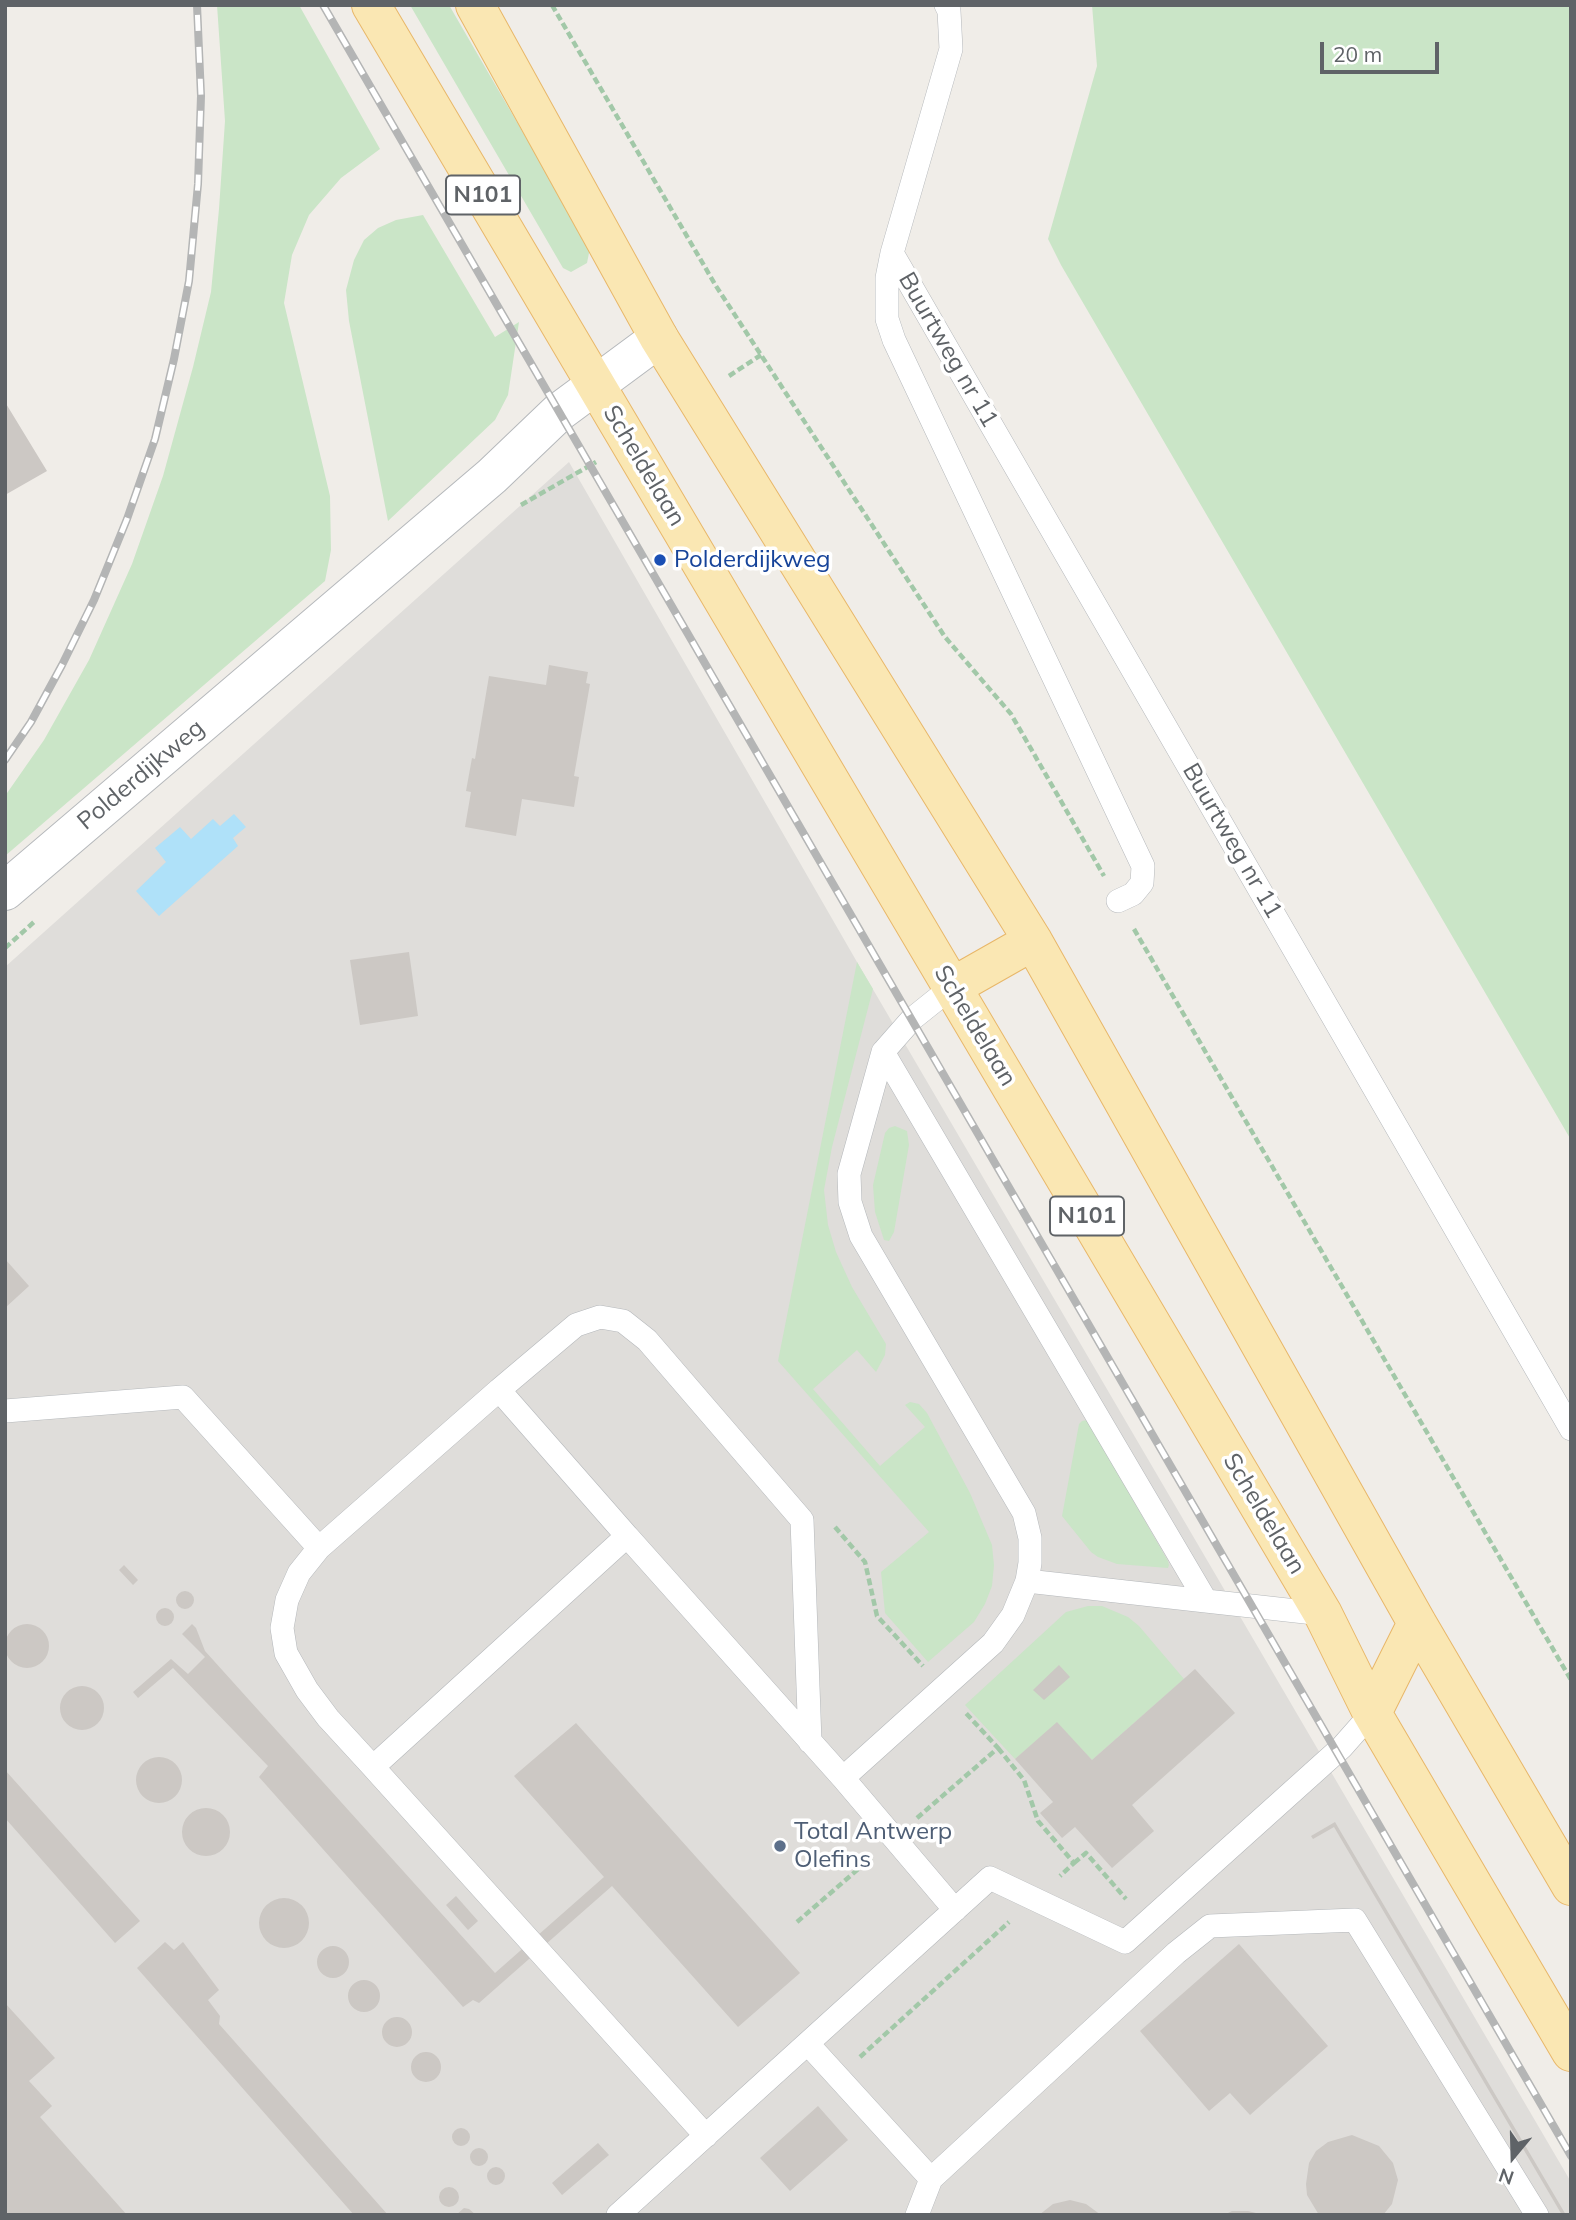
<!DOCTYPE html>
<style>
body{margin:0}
#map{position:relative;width:1576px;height:2220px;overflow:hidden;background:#f0ede8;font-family:Mulish,sans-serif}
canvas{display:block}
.frame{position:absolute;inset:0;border:7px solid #5f6367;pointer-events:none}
.north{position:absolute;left:1478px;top:2122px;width:70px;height:70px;-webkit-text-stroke:5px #fff;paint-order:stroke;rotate:199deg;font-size:19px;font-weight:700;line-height:28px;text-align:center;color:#5f6367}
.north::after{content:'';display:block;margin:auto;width:24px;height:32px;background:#5f6367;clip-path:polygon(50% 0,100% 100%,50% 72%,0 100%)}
.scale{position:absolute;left:1320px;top:42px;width:119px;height:32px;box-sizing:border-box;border:4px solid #5f6367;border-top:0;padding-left:9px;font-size:21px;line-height:24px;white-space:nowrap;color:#5f6367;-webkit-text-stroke:5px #fff;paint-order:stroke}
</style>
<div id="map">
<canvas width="1576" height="2220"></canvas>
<div class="frame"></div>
<div class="north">N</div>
<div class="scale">20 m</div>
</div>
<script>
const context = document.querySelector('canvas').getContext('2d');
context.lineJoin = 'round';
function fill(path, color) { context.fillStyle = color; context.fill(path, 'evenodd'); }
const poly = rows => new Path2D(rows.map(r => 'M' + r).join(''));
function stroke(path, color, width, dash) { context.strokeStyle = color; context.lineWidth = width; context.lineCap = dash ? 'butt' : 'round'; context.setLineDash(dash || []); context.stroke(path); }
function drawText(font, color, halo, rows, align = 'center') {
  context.font = font + ' Mulish,sans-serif'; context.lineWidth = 7; context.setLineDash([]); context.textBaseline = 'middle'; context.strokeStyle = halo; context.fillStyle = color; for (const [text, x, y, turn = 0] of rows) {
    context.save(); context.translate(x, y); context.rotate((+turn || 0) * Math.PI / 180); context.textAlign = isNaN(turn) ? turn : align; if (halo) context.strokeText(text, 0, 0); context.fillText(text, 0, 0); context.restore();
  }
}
const industrial = poly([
 [569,462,857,962,1571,2182,1571,2215,5,2215,5,967]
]);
const green = poly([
 [217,5,299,5,380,149,341,178,309,215,292,255,284,303,330,496,331,550,325,581,5,856,5,796,44,740,89,660,132,564,163,476,193,367,211,292,219,209,225,121],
 [410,5,449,5,590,248,587,263,571,272,563,268],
 [1092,5,1571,5,1571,1140,1061,265,1048,239,1097,66],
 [423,215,495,337,519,322,508,395,495,420,388,521,349,321,346,290,354,260,364,240,378,228,396,220],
 [857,962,873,989,832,1147,824,1190,828,1225,836,1252,852,1287,886,1344,885,1355,876,1372,857,1350,813,1389,880,1466,925,1427,905,1405,910,1402,919,1404,927,1413,970,1493,992,1545,994,1565,992,1586,985,1604,974,1622,928,1662,885,1613,881,1572,929,1532,778,1361],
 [895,1126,907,1131,909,1145,894,1232,889,1241,884,1240,875,1212,873,1185,885,1133,889,1128],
 [1087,1420,1168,1561,1169,1565,1168,1568,1117,1564,1098,1557,1091,1552,1062,1516,1079,1424,1082,1421],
 [1088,1606,1102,1606,1128,1617,1139,1626,1184,1679,1092,1760,1057,1723,1015,1759,965,1705,1066,1612]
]);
const water = poly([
 [234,814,246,827,233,838,238,846,159,916,136,891,166,862,155,848,180,827,191,839,213,819,220,826]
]);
const building = poly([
 [5,402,47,471,5,495],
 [549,665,588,672,586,683,590,684,574,776,579,777,574,807,522,799,516,836,465,827,471,792,466,791,472,758,475,759,489,676,546,685],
 [409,952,418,1016,360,1025,350,960],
 [5,1259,29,1286,5,1308],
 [124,1565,138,1580,133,1585,119,1570],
 '176 1600a9 9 0 1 1 18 0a9 9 0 1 1-18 0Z',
 '156 1617a9 9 0 1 1 18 0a9 9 0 1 1-18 0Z',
 '5 1646a22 22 0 1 1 44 0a22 22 0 1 1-44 0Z',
 [192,1624,196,1628,205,1651,495,1973,604,1877,514,1776,576,1723,800,1973,738,2027,612,1886,479,2003,473,2000,463,2007,259,1777,268,1766,173,1668,138,1698,133,1692,171,1659,188,1674,205,1657,182,1634],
 [1059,1665,1070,1677,1044,1700,1033,1690],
 [1195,1669,1235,1713,1132,1805,1154,1831,1112,1868,1075,1827,1062,1838,1040,1813,1053,1802,1015,1759,1057,1722,1092,1760],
 '60 1708a22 22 0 1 1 44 0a22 22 0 1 1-44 0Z',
 '136 1780a23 23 0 1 1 46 0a23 23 0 1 1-46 0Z',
 [5,1770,140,1921,115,1943,5,1818],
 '182 1832a24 24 0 1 1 48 0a24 24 0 1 1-48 0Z',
 [1335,1822,1566,2215,1562,2215,1334,1827,1313,1839,1311,1836],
 [456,1896,478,1921,468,1930,446,1905],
 '259 1923a25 25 0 1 1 50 0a25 25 0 1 1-50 0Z',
 [165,1942,174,1950,183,1942,219,1990,208,2000,220,2016,219,2024,388,2215,354,2215,137,1968],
 [1239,1944,1328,2046,1250,2115,1230,2093,1209,2111,1140,2031],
 '317 1962a16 16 0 1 1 32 0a16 16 0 1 1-32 0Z',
 '348 1996a16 16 0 1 1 32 0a16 16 0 1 1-32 0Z',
 [5,2003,55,2058,29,2081,52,2106,40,2117,127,2215,5,2215],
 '382 2032a15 15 0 1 1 30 0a15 15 0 1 1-30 0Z',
 '411 2067a15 15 0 1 1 30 0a15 15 0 1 1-30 0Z',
 [818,2106,848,2140,790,2191,760,2158],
 '452 2137a9 9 0 1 1 18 0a9 9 0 1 1-18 0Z',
 [1352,2135,1379,2146,1393,2163,1398,2180,1392,2204,1383,2215,1319,2215,1307,2195,1306,2184,1309,2163,1316,2151,1328,2142],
 [598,2143,609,2155,562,2195,552,2183],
 '470 2157a9 9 0 1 1 18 0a9 9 0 1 1-18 0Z',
 '487 2176a9 9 0 1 1 18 0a9 9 0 1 1-18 0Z',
 '439 2197a10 10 0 1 1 20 0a10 10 0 1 1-20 0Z',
 [1070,2200,1086,2204,1101,2215,1039,2215,1053,2204],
 [464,2208,469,2209,476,2215,456,2215],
 [1232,2211,1248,2211,1260,2214,1224,2215]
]);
const path = poly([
 [552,5,716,286,945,637,1011,714,1104,876],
 [729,376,761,355],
 [521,505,596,462],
 [1134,929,1571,1680],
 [5,948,34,922],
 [835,1527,865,1562,877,1616,923,1666],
 [998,1748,1024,1780,1038,1821,1074,1863,1060,1876],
 [917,1818,998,1748,964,1711],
 [1074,1863,1086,1853,1126,1899],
 [797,1922,871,1858],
 [860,2057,1009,1922]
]);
const lane = poly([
 [946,5,949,11,951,49,892,253,1571,1429],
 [892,253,887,278,887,319,894,340,1143,866,1142,883,1133,894,1118,901],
 [952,987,912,1019,883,1052,849,1174,850,1202,861,1236,1024,1513,1030,1538,1030,1563,1027,1581,1013,1615,993,1643,843,1778,955,1910],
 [883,1052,1206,1601,1323,1614],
 [499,1390,576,1325,600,1317,623,1321,647,1340,802,1520,810,1742],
 [5,1411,183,1397,319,1548],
 [1027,1581,1206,1601],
 [373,1767,328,1718,307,1690,286,1653,282,1628,287,1600,299,1573,319,1548,499,1390,627,1536],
 [808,2044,931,2179],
 [706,2136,373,1767,627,1536,843,1778],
 [618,2215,990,1878,1125,1942,1342,1747,1372,1713],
 [917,2215,931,2179,1176,1953,1210,1926,1355,1920,1537,2215]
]);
const street = poly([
 [5,891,492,476,559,412,659,338]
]);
const primary = poly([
 [371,5,1323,1614,1372,1713,1571,2052],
 [475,5,659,338,1033,941,1417,1623,1571,1886],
 [952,987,1033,941],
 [1372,1713,1417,1623]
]);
const rail = poly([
 [323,5,1571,2156],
 [5,760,31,722,62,665,94,600,127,519,155,439,174,359,189,281,198,184,201,96,197,5]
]);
const markers = [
 [660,560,7,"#1a4fb4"],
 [780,1846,7,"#5c6f8a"]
];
const shields = [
 [483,195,74],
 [1087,1216,74]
];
const shieldNames = [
 ["N101",483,195],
 ["N101",1087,1216]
];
const streetNames = [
 ["Buurtweg nr 11",948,350,60],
 ["Scheldelaan",644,466,59],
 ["Polderdijkweg",141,775,-40],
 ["Buurtweg nr 11",1232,841,60],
 ["Scheldelaan",975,1026,59],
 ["Scheldelaan",1264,1514,59]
];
const transitNames = [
 ["Polderdijkweg",674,560]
];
const serviceNames = [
 ["Total Antwerp",794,1832],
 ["Olefins",794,1860]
];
fill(industrial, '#dfddda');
fill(green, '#cae5c7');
fill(water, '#afe1f9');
fill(building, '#ccc8c4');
stroke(lane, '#b5b8bb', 24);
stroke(street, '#b5b8bb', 40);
stroke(primary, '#e8b769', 40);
stroke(path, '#a2c8a8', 4.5, [7, 3.5]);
stroke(lane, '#fff', 23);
stroke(street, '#fff', 38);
stroke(primary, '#fae7b3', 38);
stroke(rail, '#b4b5b5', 8);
stroke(rail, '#fff', 5, [16]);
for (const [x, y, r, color] of markers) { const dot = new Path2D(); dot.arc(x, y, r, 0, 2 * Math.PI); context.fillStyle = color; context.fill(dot); stroke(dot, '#fff', 2.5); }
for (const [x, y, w] of shields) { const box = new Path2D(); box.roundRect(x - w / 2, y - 19.5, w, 39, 5); context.fillStyle = '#fff'; context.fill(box); stroke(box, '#5f6367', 2); }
drawText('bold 23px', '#5f6367', null, shieldNames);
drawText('24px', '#5f6367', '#fff', streetNames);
drawText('24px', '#164399', '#fff', transitNames, 'left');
drawText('24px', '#4e5e75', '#fff', serviceNames, 'left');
</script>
